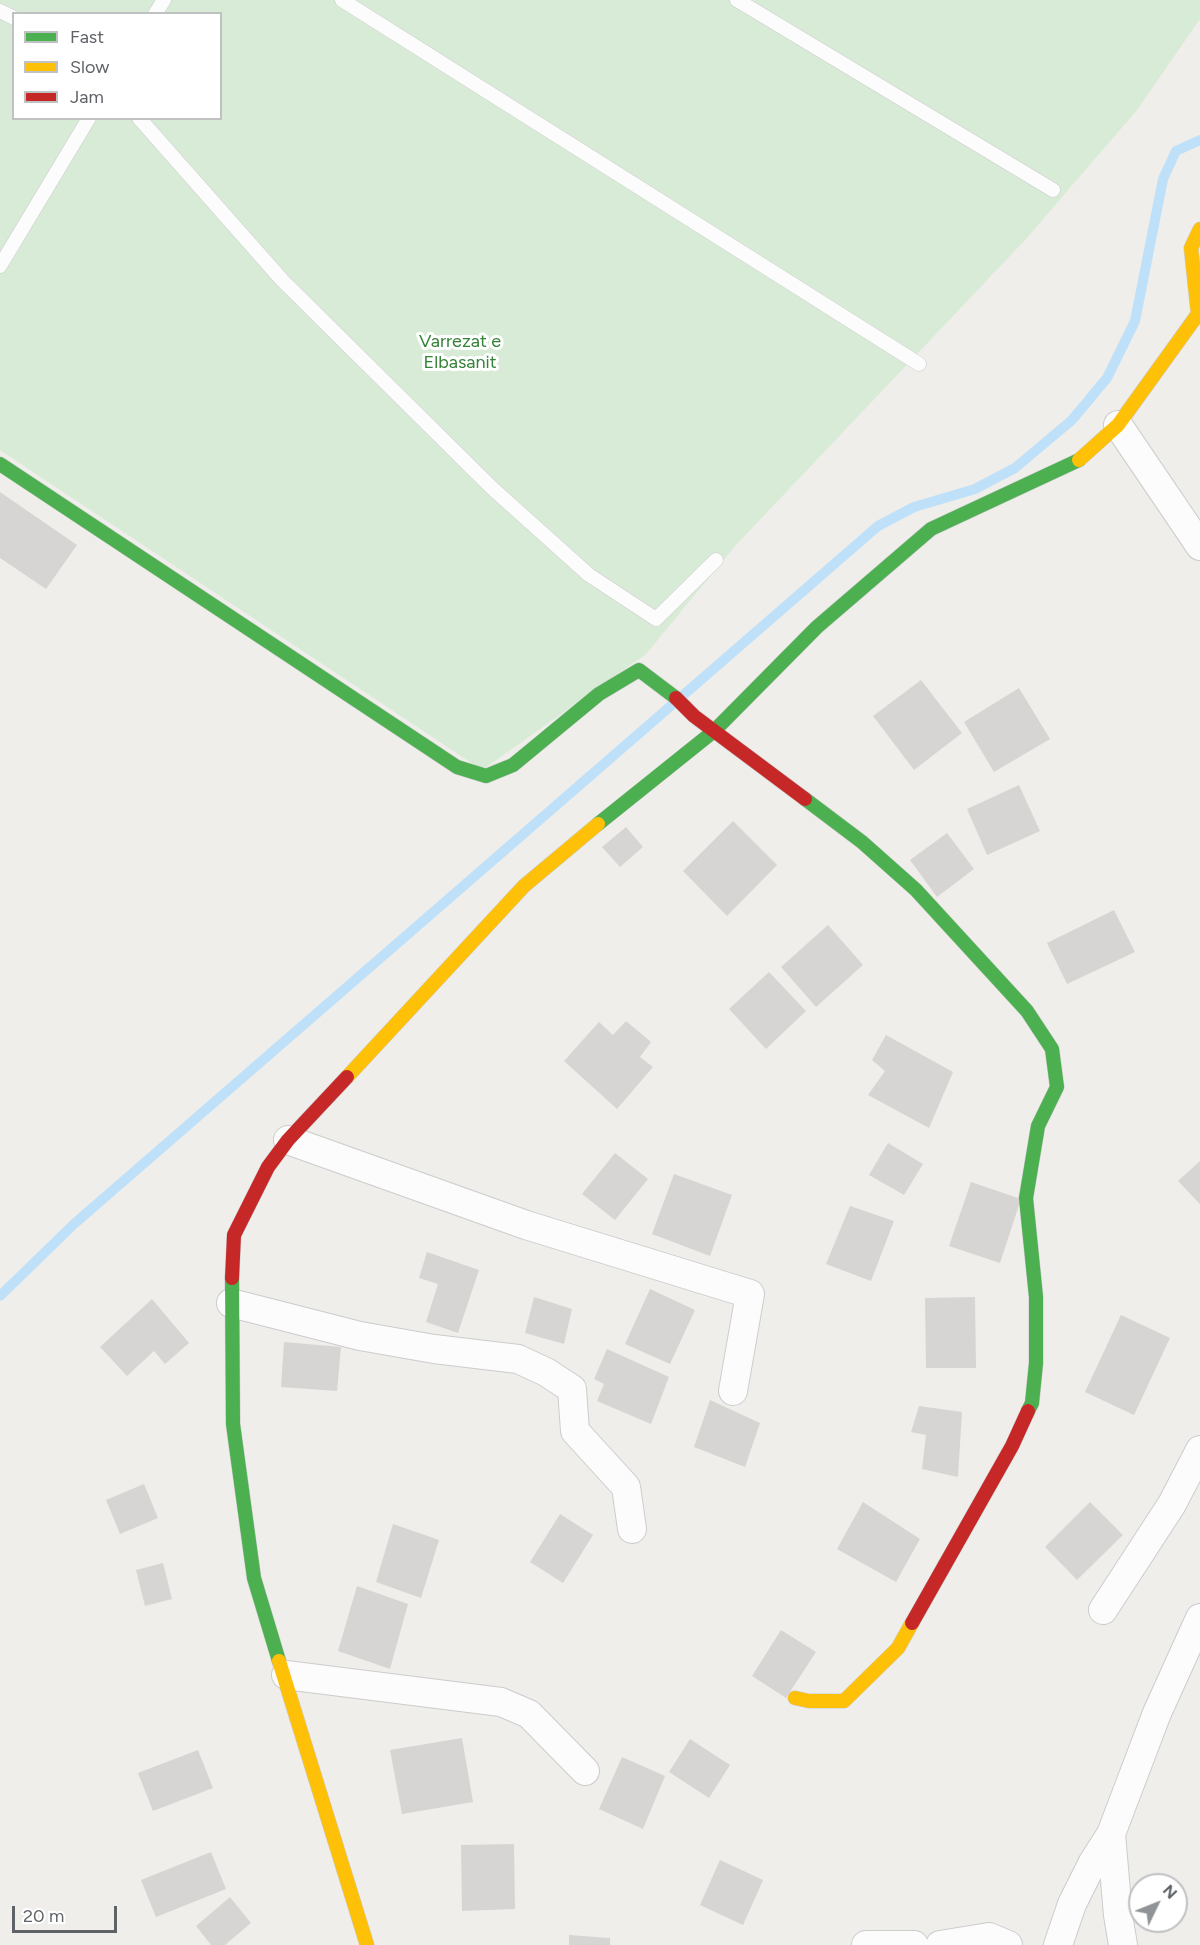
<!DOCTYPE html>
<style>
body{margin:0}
#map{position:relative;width:1200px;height:1945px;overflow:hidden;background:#efeeea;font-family:Figtree,sans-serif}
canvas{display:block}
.legend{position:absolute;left:12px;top:12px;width:210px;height:108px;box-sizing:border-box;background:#fff;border:2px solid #bfc1c3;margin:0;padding:8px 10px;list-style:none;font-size:18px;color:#5f6368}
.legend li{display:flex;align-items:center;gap:12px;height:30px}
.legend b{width:30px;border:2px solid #bfc1c3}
.north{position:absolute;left:1128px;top:1873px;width:60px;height:60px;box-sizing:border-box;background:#fff;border:2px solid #bfc1c3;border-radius:50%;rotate:47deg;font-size:16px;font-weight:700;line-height:24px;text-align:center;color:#5f6368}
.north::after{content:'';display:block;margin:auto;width:21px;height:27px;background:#919496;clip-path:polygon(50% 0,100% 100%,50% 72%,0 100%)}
.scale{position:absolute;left:12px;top:1906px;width:105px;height:27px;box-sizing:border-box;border:3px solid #5f6368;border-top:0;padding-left:8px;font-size:18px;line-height:21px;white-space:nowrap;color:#5f6368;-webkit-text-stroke:4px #fff;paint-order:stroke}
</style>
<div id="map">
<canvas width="1200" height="1945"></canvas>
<ul class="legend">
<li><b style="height:8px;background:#4caf50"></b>Fast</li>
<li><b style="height:8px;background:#ffc107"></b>Slow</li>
<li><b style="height:8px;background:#c62828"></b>Jam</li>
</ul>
<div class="north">N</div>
<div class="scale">20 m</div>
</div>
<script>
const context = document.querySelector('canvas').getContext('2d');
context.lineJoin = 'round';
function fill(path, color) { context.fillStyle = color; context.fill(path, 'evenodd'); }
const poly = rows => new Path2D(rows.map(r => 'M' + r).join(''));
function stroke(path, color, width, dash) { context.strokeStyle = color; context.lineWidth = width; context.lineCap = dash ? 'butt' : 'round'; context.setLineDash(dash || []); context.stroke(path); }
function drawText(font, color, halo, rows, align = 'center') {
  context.font = font + ' Figtree,sans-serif'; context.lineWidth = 6; context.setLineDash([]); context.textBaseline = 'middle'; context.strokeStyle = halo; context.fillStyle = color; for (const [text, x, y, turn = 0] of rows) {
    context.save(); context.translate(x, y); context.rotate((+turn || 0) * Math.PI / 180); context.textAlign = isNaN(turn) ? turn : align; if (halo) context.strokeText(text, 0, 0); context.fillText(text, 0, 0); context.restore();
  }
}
const green = poly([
 [0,0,1200,0,1200,19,1137,110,1026,239,736,545,646,654,482,770,0,450],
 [14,14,220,14,220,118,14,118]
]);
const stream = poly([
 [0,1296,74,1224,878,526,914,507,975,489,1015,468,1072,420,1107,378,1135,321,1163,179,1176,151,1200,140]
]);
const building = poly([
 [0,492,77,545,46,589,0,558],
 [921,680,962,733,914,770,873,716],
 [1019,688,1050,739,994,772,964,722],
 [1019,785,1040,831,987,855,967,809],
 [733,821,777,865,727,916,683,871],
 [626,827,643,847,620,867,602,847],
 [947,833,974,869,937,897,910,860],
 [1114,910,1135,952,1067,984,1047,943],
 [828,925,863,965,816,1007,781,967],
 [769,972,806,1011,766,1049,729,1009],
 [626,1021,651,1042,640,1057,653,1067,617,1109,564,1061,599,1022,613,1035],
 [886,1035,953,1072,929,1128,868,1095,885,1071,872,1060],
 [888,1143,923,1164,904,1195,869,1175],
 [615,1153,648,1179,615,1220,582,1194],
 [1200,1161,1200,1204,1178,1181],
 [674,1174,732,1195,710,1256,652,1234],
 [971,1182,1021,1199,1000,1263,949,1246],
 [850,1206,894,1221,871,1281,826,1264],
 [427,1252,479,1270,458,1333,426,1322,438,1284,419,1278],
 [650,1289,695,1310,670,1364,625,1344],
 [534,1297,572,1309,564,1344,525,1333],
 [975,1297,976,1368,926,1368,925,1298],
 [152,1299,189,1343,165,1364,154,1351,127,1376,100,1347],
 [1121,1315,1170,1338,1134,1415,1085,1392],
 [284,1342,341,1347,337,1391,281,1387],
 [607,1349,669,1377,651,1424,597,1401,604,1384,594,1379],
 [710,1400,760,1423,745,1467,694,1447],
 [919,1406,962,1412,958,1477,922,1469,926,1435,911,1432],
 [144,1484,158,1518,120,1534,106,1500],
 [863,1502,920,1539,896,1582,837,1549],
 [1090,1502,1123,1535,1077,1580,1045,1547],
 [560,1514,593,1535,563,1583,530,1562],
 [393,1524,439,1540,421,1598,376,1582],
 [163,1563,172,1599,145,1606,136,1570],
 [357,1586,408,1604,390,1669,338,1651],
 [781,1630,816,1652,786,1698,752,1676],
 [462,1738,473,1802,402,1814,390,1750],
 [690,1739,730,1765,709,1798,669,1772],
 [198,1750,213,1788,153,1811,138,1773],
 [622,1757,665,1776,643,1829,599,1809],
 [514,1844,515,1909,462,1911,461,1845],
 [211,1852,226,1889,156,1917,141,1880],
 [720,1860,763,1880,743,1925,700,1905],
 [230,1897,251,1923,225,1945,211,1945,196,1926],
 [569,1935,610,1938,610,1945,569,1945]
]);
const lane = poly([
 [342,0,919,364],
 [737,0,1053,190],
 [0,11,14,18],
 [155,14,164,0],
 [139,118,282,280,492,488,589,575,656,619,716,560],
 [0,266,89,118]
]);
const street = poly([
 [1118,425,1200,546],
 [288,1140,526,1225,750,1294,733,1391],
 [231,1303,360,1336,434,1349,518,1359,546,1372,572,1389,575,1431,626,1487,632,1529],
 [1103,1610,1172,1504,1200,1450],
 [286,1675,501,1702,529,1714,585,1771],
 [866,1945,914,1945],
 [940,1945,989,1937,1008,1945],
 [1058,1945,1072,1904,1093,1862,1111,1834],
 [1123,1945,1118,1915,1111,1834,1157,1713,1200,1618]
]);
const fast = poly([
 [0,464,457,767,486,776,513,765,599,694,639,670,676,698],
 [805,799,862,842,916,890,1027,1011,1052,1049,1057,1087,1038,1126,1026,1198,1036,1297,1036,1363,1032,1403,1028,1411],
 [598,824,714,731,817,627,931,529,1079,460],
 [232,1278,233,1424,254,1578,279,1661]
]);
const slow = poly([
 [1079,460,1118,425,1198,314,1191,248,1200,229],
 [347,1077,524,886,598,824],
 [279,1661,367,1945],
 [795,1698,809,1701,844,1701,898,1648,912,1623]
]);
const jam = poly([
 [676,698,694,716,805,799],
 [232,1278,234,1235,268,1167,288,1140,347,1077],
 [912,1623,1012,1446,1028,1411]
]);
const parkNames = [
 ["Varrezat e",460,342],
 ["Elbasanit",460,363]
];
fill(green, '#d8ebd6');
stroke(stream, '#bfe0f9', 10);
fill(building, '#d6d5d3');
stroke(lane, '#cbcccc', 15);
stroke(street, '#cbcccc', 30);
stroke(fast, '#cacacb', 15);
stroke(slow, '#cacacb', 15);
stroke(jam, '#cacacb', 15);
stroke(lane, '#fdfcfc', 14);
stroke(street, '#fdfcfc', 28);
stroke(fast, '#4caf50', 14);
stroke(slow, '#ffc107', 14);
stroke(jam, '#c62828', 14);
drawText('18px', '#348238', '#fff', parkNames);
</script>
